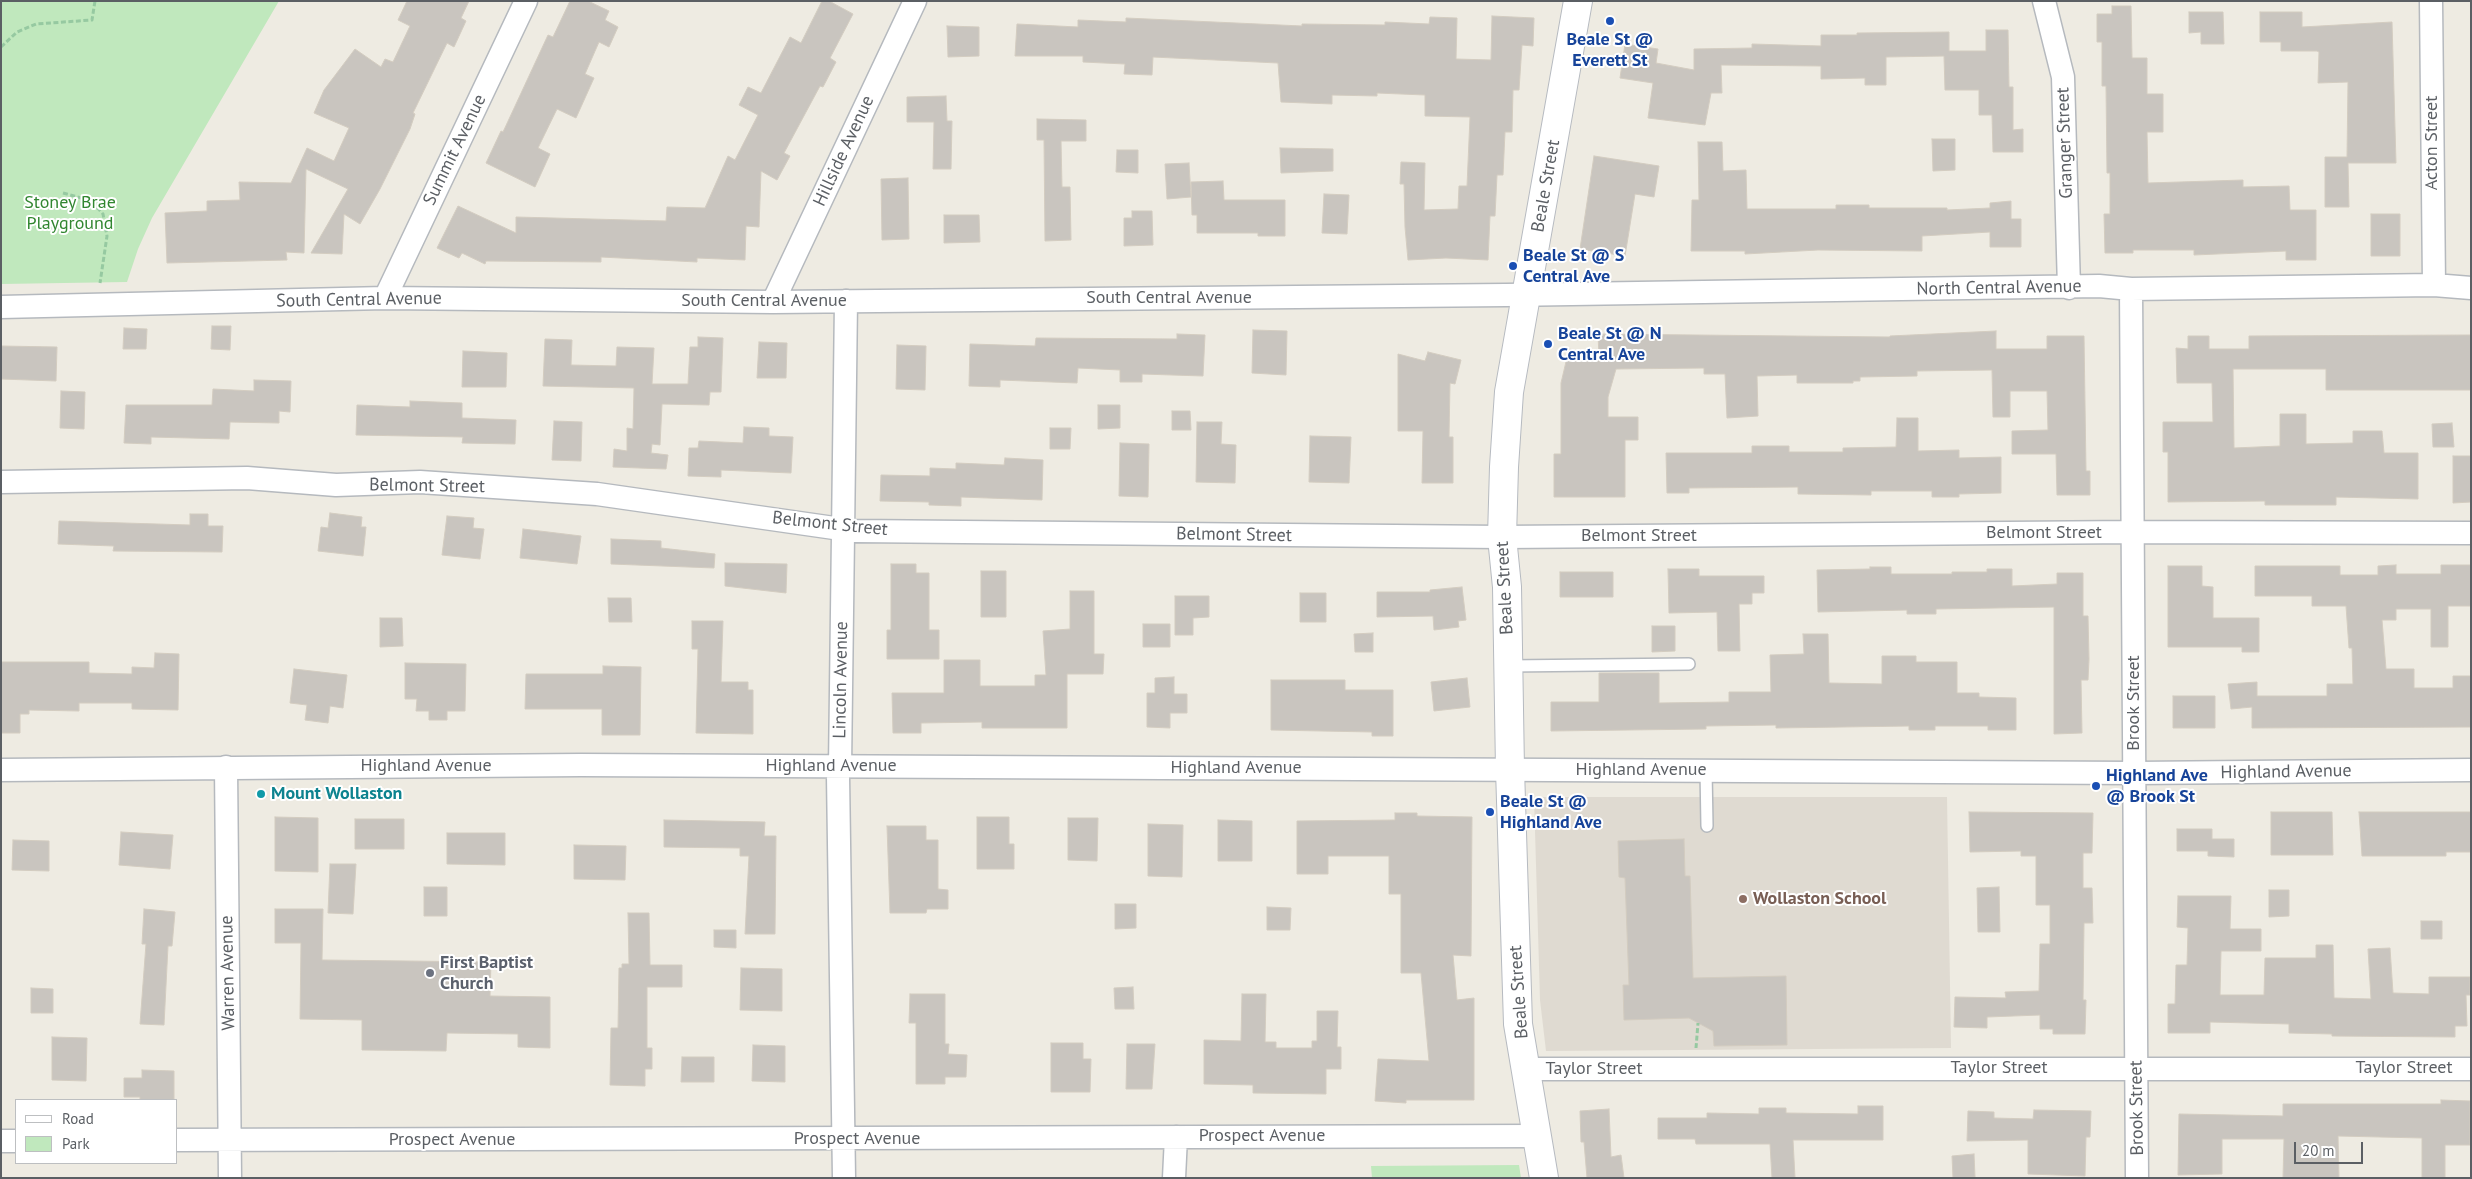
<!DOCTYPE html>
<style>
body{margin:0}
#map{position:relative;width:2472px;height:1179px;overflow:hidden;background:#eeebe2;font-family:"PT Sans",sans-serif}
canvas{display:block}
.frame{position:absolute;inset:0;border:2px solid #5b5f64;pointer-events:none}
.legend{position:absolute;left:15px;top:1099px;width:162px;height:65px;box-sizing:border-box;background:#fff;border:1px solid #bdbfc1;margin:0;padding:6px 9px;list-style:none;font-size:15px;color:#5b5f64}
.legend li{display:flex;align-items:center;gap:10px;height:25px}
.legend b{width:25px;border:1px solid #bdbfc1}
.scale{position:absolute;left:2294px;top:1142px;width:69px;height:22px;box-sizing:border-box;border:2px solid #5b5f64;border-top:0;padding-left:6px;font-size:15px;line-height:18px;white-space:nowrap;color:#5b5f64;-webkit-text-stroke:4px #fff;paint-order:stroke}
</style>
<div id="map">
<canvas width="2472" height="1179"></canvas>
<div class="frame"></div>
<ul class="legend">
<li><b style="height:6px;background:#fff"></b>Road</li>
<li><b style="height:14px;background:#c0e8bd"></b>Park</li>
</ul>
<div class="scale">20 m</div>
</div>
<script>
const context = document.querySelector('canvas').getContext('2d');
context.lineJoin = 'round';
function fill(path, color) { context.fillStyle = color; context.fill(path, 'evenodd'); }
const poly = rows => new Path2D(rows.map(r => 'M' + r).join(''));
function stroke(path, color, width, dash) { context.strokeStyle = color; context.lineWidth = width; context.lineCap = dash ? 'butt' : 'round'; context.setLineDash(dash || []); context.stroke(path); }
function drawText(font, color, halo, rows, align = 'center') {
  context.font = font + ' "PT Sans",sans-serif'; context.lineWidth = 4; context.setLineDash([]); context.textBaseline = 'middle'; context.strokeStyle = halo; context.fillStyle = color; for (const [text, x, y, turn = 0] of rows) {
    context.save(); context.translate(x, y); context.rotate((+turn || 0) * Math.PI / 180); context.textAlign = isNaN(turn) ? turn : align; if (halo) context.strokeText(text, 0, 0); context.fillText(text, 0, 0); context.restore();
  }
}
const education = poly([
 [1534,797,1947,797,1951,1048,1546,1051,1540,1000]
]);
const green = poly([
 [1,1,279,1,152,218,138,249,127,282,1,284],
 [1519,1165,1521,1178,1372,1178,1371,1166]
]);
const building = poly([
 [407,1,469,1,461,18,466,21,454,47,447,43,413,113,415,114,410,129,380,189,360,224,344,214,342,254,311,253,348,189,306,169,304,253,286,252,287,260,167,263,165,213,207,211,207,201,240,200,239,182,291,183,307,148,334,161,349,128,314,113,324,90,355,49,381,67,385,59,393,62,410,26,398,20,407,1],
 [570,1,588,1,609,11,605,20,618,27,609,47,599,42,585,74,594,78,576,118,557,109,538,148,550,154,535,187,486,163,501,131,503,132,548,35,553,37,570,1],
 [822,1,829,1,853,14,830,58,836,62,823,87,820,86,784,153,790,156,777,180,761,171,759,227,746,226,745,260,697,258,697,262,601,257,601,262,486,261,485,264,462,253,459,258,437,248,458,206,516,233,516,217,666,221,667,207,705,208,728,156,735,160,758,115,739,105,748,87,761,93,790,37,801,43,822,1],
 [2112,6,2131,6,2132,58,2147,58,2147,94,2163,94,2163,132,2147,132,2148,183,2243,180,2243,187,2289,186,2290,210,2316,210,2316,260,2286,260,2286,251,2194,255,2194,250,2133,250,2133,253,2105,253,2104,214,2110,214,2110,173,2107,173,2106,86,2102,86,2102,42,2097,42,2097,14,2112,14,2112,6],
 [2189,12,2223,12,2224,44,2201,44,2201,32,2189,33,2189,12],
 [2260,12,2302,12,2302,27,2392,22,2396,163,2348,163,2349,207,2325,207,2325,157,2347,157,2348,82,2318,83,2319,52,2317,51,2281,51,2281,42,2260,42,2260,12],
 [1492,16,1534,18,1533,46,1522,45,1519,90,1513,90,1512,132,1505,132,1503,175,1497,175,1495,216,1490,216,1488,260,1446,258,1408,260,1405,227,1404,184,1400,184,1401,162,1425,163,1424,210,1458,209,1459,186,1467,186,1470,117,1425,116,1425,95,1377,93,1377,96,1332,95,1332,104,1281,102,1278,63,1153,57,1152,75,1124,74,1125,64,1083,62,1083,56,1015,56,1017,24,1078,27,1078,20,1126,22,1126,18,1302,26,1302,24,1385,25,1385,22,1429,24,1430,17,1457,18,1456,59,1491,60,1492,16],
 [947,26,979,27,979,56,948,57,947,26],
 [1986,30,2008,30,2009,87,2013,87,2013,130,2023,129,2023,152,1993,152,1992,115,1979,115,1979,90,1945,90,1944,56,1886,57,1886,85,1865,85,1865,78,1821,79,1821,66,1721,65,1722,93,1711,93,1705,125,1648,118,1653,83,1620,78,1625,44,1658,49,1656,63,1694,70,1694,49,1752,48,1752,44,1821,46,1821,35,1857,35,1857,33,1949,32,1949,51,1986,51,1986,30],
 [946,96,947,121,952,121,951,169,933,169,934,122,907,122,907,97,946,96],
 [1037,119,1086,120,1086,141,1061,141,1062,187,1070,187,1071,240,1045,241,1044,140,1037,140,1037,119],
 [1932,139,1955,139,1955,170,1933,171,1932,139],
 [1698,142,1722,142,1723,171,1746,170,1747,209,1836,209,1836,205,1869,205,1869,208,1947,208,1947,210,1990,208,1990,203,2011,201,2011,219,2021,219,2021,247,1990,247,1990,232,1922,236,1922,251,1818,250,1745,254,1745,251,1691,251,1692,200,1699,200,1698,142],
 [1280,148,1333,149,1333,171,1281,173,1280,148],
 [1117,150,1138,150,1138,173,1116,172,1117,150],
 [1594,156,1659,166,1654,197,1635,194,1625,256,1580,249,1594,156],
 [1189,163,1191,197,1167,199,1165,164,1189,163],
 [908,178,909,239,882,240,881,179,908,178],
 [1223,181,1224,200,1285,200,1285,236,1258,236,1258,233,1197,233,1197,215,1192,215,1191,182,1223,181],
 [1324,194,1349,195,1347,234,1322,233,1324,194],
 [1132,211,1152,211,1153,245,1124,246,1124,218,1132,218,1132,211],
 [2371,214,2400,214,2400,256,2371,256,2371,214],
 [944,215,979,215,980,242,944,243,944,215],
 [212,326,231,326,230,350,211,349,212,326],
 [124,328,147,329,146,349,123,349,124,328],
 [1253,330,1287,331,1286,375,1252,373,1253,330],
 [1996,331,1996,349,2047,349,2047,336,2084,336,2086,471,2090,471,2090,495,2057,495,2056,454,2012,454,2012,431,2048,430,2047,391,2010,391,2010,417,1993,417,1992,370,1917,371,1917,376,1860,377,1860,381,1853,381,1853,383,1797,383,1797,375,1757,376,1758,416,1727,418,1725,374,1704,374,1704,368,1616,369,1608,397,1608,417,1638,417,1638,440,1625,440,1625,497,1554,497,1554,454,1561,454,1561,383,1569,349,1599,357,1598,334,1890,337,1890,336,1996,331],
 [1177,334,1205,335,1203,376,1142,374,1142,382,1120,382,1120,370,1078,368,1077,383,1000,380,1000,387,969,386,970,344,1035,346,1036,338,1177,339,1177,334],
 [2471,335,2471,390,2326,390,2326,369,2233,369,2234,448,2280,446,2280,414,2306,414,2306,444,2353,443,2353,431,2382,431,2384,453,2418,453,2418,499,2336,497,2336,505,2265,505,2265,501,2168,502,2168,452,2163,452,2163,422,2213,422,2212,383,2177,383,2176,348,2188,349,2188,336,2209,336,2209,349,2249,349,2249,336,2471,335],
 [698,337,723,338,721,392,710,392,709,405,662,404,660,445,652,444,651,453,668,455,666,469,613,467,614,449,627,451,627,428,633,429,634,388,543,386,545,339,572,340,571,365,616,366,617,347,654,348,652,384,688,384,690,347,698,347,698,337],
 [759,342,787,343,786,378,757,378,759,342],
 [897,345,926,346,925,390,896,389,897,345],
 [1,346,57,347,56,381,1,379,1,346],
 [463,351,507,353,506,387,462,387,463,351],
 [1428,352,1461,360,1455,384,1450,383,1449,437,1453,437,1453,483,1422,483,1423,431,1398,431,1398,354,1425,361,1428,352],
 [254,380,291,381,290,412,279,411,279,423,230,422,229,439,151,437,151,444,124,443,126,405,212,405,213,389,254,391,254,380],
 [61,391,85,392,84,429,60,428,61,391],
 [410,401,462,403,462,418,516,420,515,444,462,443,463,437,356,435,357,405,410,407,410,401],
 [1098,405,1120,405,1120,428,1098,429,1098,405],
 [1172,411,1190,411,1191,430,1172,430,1172,411],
 [1897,418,1918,418,1918,451,1959,450,1959,458,2001,457,2001,493,1959,494,1959,497,1932,497,1932,491,1871,491,1871,495,1798,494,1798,487,1689,488,1689,493,1667,493,1666,453,1752,453,1752,446,1789,446,1789,452,1843,452,1843,448,1896,447,1897,418],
 [554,421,582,422,581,461,552,460,554,421],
 [1197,422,1222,422,1221,444,1236,445,1235,483,1196,482,1197,422],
 [2452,423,2454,447,2433,447,2432,424,2452,423],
 [744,427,769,428,769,436,793,437,791,473,721,470,721,477,688,476,689,448,698,448,699,441,743,443,744,427],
 [1050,428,1071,428,1070,449,1050,449,1050,428],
 [1310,436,1351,437,1349,483,1309,482,1310,436],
 [1120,443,1149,444,1148,497,1119,496,1120,443],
 [2453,456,2471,456,2471,502,2453,503,2453,456],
 [1005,458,1043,460,1042,500,961,497,961,506,929,505,929,502,880,501,881,475,930,476,930,468,956,469,956,463,1004,465,1005,458],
 [330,513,362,517,361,527,366,527,363,556,318,551,321,527,328,528,330,513],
 [190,514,208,514,208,526,223,526,222,552,113,551,114,546,58,544,59,521,190,525,190,514],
 [447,516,474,518,473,528,484,529,480,559,442,555,447,516],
 [523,529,581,536,577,564,520,558,523,529],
 [611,539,661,541,661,548,715,554,714,568,611,564,611,539],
 [725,563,787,564,786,593,725,586,725,563],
 [891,564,916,564,916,573,929,573,929,630,939,630,939,659,887,659,887,630,891,630,891,564],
 [2396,565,2396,574,2441,574,2441,565,2471,565,2471,606,2448,606,2448,647,2431,647,2431,609,2396,609,2396,620,2382,620,2386,669,2414,669,2414,688,2453,688,2453,676,2471,676,2471,727,2252,728,2252,707,2231,709,2228,684,2257,682,2257,696,2327,696,2327,684,2353,684,2352,648,2349,648,2346,606,2312,606,2312,596,2255,596,2255,566,2340,566,2340,575,2378,575,2378,566,2396,565],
 [2168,566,2202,566,2202,586,2213,587,2213,618,2259,618,2259,652,2242,652,2242,647,2168,647,2168,566],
 [1870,567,1891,567,1891,574,1952,574,1952,572,1987,572,1987,569,2012,569,2012,586,2057,584,2057,573,2083,573,2083,616,2088,616,2089,659,2088,680,2081,680,2082,733,2054,734,2054,607,1936,609,1936,614,1907,614,1907,610,1818,612,1817,570,1870,569,1870,567],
 [1668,569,1699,569,1699,576,1764,576,1764,593,1752,593,1752,604,1739,604,1740,651,1718,651,1717,612,1669,613,1668,569],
 [981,571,1006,571,1006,617,981,617,981,571],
 [1560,572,1613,572,1613,597,1560,597,1560,572],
 [1462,587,1466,620,1458,621,1459,627,1434,630,1433,616,1377,617,1377,592,1430,592,1430,590,1462,587],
 [1070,591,1094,591,1094,654,1104,654,1103,674,1067,674,1067,728,982,728,982,722,921,723,921,733,893,733,892,693,944,693,944,660,980,660,980,686,1035,686,1035,675,1046,675,1043,631,1070,629,1070,591],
 [1300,593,1326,593,1326,622,1300,622,1300,593],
 [1175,596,1209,596,1209,617,1193,618,1193,635,1175,635,1175,596],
 [608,598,631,598,632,622,609,622,608,598],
 [380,618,402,618,403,646,380,647,380,618],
 [692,621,723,621,721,682,748,682,748,690,753,690,753,734,696,733,698,649,692,649,692,621],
 [1143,624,1170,624,1170,647,1143,647,1143,624],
 [1652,626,1675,626,1675,651,1652,652,1652,626],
 [1373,633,1373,652,1355,652,1354,634,1373,633],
 [1803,634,1828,634,1829,683,1882,684,1882,656,1916,656,1916,662,1957,662,1957,693,1979,693,1979,697,2016,698,2016,730,1988,730,1988,726,1935,726,1935,730,1909,730,1909,726,1776,728,1776,725,1706,726,1706,729,1551,731,1551,702,1599,702,1599,673,1659,673,1659,703,1729,702,1729,692,1771,692,1770,655,1804,654,1803,634],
 [155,653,179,654,178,710,132,709,132,703,79,703,79,711,29,710,29,714,20,714,20,733,1,733,1,662,89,662,89,673,132,674,132,667,154,668,155,653],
 [405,663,466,664,465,711,447,711,447,720,429,720,429,711,416,711,417,699,405,699,405,663],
 [603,666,641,667,640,735,602,735,602,709,525,709,526,674,603,674,603,666],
 [294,669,347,675,343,708,330,706,328,723,305,720,307,705,290,703,294,669],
 [1174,677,1174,694,1187,694,1187,713,1170,713,1170,728,1147,727,1147,693,1155,693,1155,678,1174,677],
 [1467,678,1470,707,1434,711,1431,682,1467,678],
 [1271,680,1345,680,1345,690,1393,690,1393,736,1372,736,1372,732,1271,730,1271,680],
 [2173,696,2215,696,2215,728,2173,728,2173,696],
 [1969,812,2093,813,2092,853,2083,853,2083,888,2092,888,2093,923,2084,923,2083,1000,2086,1000,2085,1034,2053,1034,2053,1029,2040,1029,2040,1015,1987,1017,1987,1028,1954,1027,1955,997,2006,998,2005,992,2039,991,2040,944,2050,944,2050,905,2036,905,2036,856,2021,856,2021,851,1970,852,1969,812],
 [2271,812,2332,812,2333,855,2271,855,2271,812],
 [2359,812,2471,812,2471,852,2446,852,2446,856,2362,856,2359,812],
 [1395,813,1417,813,1417,816,1472,817,1471,956,1453,955,1457,1000,1474,998,1474,1100,1406,1100,1406,1103,1375,1101,1378,1059,1429,1061,1421,973,1401,973,1401,894,1389,894,1389,856,1328,856,1328,874,1297,874,1297,821,1395,820,1395,813],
 [275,817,318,818,318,872,275,871,275,817],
 [977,817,1009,817,1009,844,1014,844,1014,869,977,869,977,817],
 [1068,818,1098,818,1097,861,1068,860,1068,818],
 [355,819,404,819,404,849,355,849,355,819],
 [664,820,765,822,764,836,776,836,775,934,745,934,749,856,740,856,740,848,664,847,664,820],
 [1218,820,1252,821,1252,861,1218,861,1218,820],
 [1148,824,1183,825,1182,877,1148,876,1148,824],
 [887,826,926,826,926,840,938,840,938,889,948,890,948,909,927,909,926,913,890,913,887,826],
 [2177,829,2212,829,2212,839,2234,839,2234,857,2208,856,2208,851,2177,851,2177,829],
 [121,832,173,835,170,869,119,865,121,832],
 [447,833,505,833,505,865,447,864,447,833],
 [1684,839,1685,876,1690,876,1693,978,1786,976,1787,1045,1714,1046,1713,1031,1689,1018,1624,1020,1623,985,1629,985,1625,878,1619,877,1618,841,1684,839],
 [13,840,49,841,49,871,12,870,13,840],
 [574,845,626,846,625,880,574,879,574,845],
 [330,864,356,864,353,914,328,913,330,864],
 [424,887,447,887,447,916,424,916,424,887],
 [1999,887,2000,932,1978,932,1977,888,1999,887],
 [2269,890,2289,890,2289,916,2269,917,2269,890],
 [2178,896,2231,896,2230,929,2261,929,2261,951,2221,951,2220,995,2264,995,2265,958,2316,958,2316,945,2333,945,2334,998,2371,999,2368,949,2390,948,2393,993,2429,994,2429,977,2470,977,2470,995,2466,995,2467,1026,2455,1026,2455,1037,2332,1036,2332,1034,2289,1033,2289,1024,2210,1022,2210,1033,2168,1033,2168,1004,2175,1004,2176,965,2187,965,2188,928,2177,927,2178,896],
 [1115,904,1136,904,1136,928,1115,929,1115,904],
 [1267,907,1291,908,1290,930,1267,930,1267,907],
 [144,909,175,912,172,946,168,946,164,1025,140,1024,146,944,142,944,144,909],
 [275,909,323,909,322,960,491,962,490,996,550,997,550,1048,518,1047,518,1034,447,1033,446,1051,362,1050,362,1020,300,1019,301,943,275,943,275,909],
 [628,913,649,913,650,965,682,965,682,987,647,987,647,1048,652,1048,652,1069,645,1069,645,1086,610,1085,611,1028,618,1028,619,968,622,968,622,964,629,964,628,913],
 [2421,921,2442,921,2442,939,2421,939,2421,921],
 [714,930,736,930,736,948,714,947,714,930],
 [741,968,782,969,782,1011,740,1010,741,968],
 [1133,987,1134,1009,1115,1009,1114,988,1133,987],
 [31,988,53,989,53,1013,31,1013,31,988],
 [910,994,945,994,945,1044,949,1044,948,1054,967,1055,966,1077,945,1077,945,1084,916,1084,916,1023,909,1023,910,994],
 [1242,994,1266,994,1265,1042,1276,1042,1276,1048,1312,1048,1312,1041,1317,1041,1317,1011,1338,1011,1337,1047,1341,1047,1341,1069,1326,1069,1326,1094,1253,1093,1253,1085,1204,1084,1204,1040,1241,1041,1242,994],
 [52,1037,87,1038,86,1081,52,1080,52,1037],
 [1051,1043,1083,1043,1083,1059,1091,1059,1090,1092,1051,1092,1051,1043],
 [1127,1044,1155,1044,1152,1089,1126,1089,1127,1044],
 [753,1045,785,1046,785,1082,752,1081,753,1045],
 [682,1057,714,1057,714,1082,681,1082,682,1057],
 [142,1070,174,1071,174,1100,140,1100,140,1097,124,1097,124,1078,142,1078,142,1070],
 [2441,1100,2470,1101,2470,1145,2445,1145,2445,1178,2422,1178,2422,1138,2338,1136,2339,1178,2283,1178,2284,1139,2222,1139,2222,1174,2178,1175,2179,1114,2283,1116,2283,1104,2441,1104,2441,1100],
 [1858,1106,1883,1106,1883,1140,1793,1140,1795,1178,1772,1178,1770,1144,1696,1144,1695,1139,1658,1139,1658,1118,1707,1118,1707,1113,1759,1114,1759,1108,1786,1108,1786,1113,1858,1114,1858,1106],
 [1609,1109,1611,1157,1621,1155,1624,1178,1587,1178,1584,1142,1581,1142,1580,1111,1609,1109],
 [2034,1110,2091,1111,2090,1137,2086,1137,2085,1176,2028,1174,2028,1140,1967,1141,1968,1111,1994,1112,1994,1118,2033,1119,2034,1110],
 [1974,1154,1975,1177,1953,1178,1952,1156,1974,1154]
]);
const path = poly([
 [1,47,17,32,36,24,92,20,95,1],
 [63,193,85,199,95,205,103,214,107,236,100,283],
 [1696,1048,1698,1023]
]);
const service = poly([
 [1508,666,1689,664],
 [1706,770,1707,826]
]);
const minor = poly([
 [2044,1,2063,77,2069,288],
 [2431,1,2434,285],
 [2131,289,2137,1178],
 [385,298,526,1],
 [773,302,915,1],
 [1,307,385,298,773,302,1506,295,2099,286,2131,289,2434,285,2471,288],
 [1,482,247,478,336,485,420,482,597,494,855,531,1502,537,2134,532,2471,533],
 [226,767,230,1178],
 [1,770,581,765,2135,773,2471,770],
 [1526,1069,2471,1069],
 [176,1140,1537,1136],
 [1,1141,16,1141],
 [844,1178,838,776,840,767,846,301],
 [1174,1178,1176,1137]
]);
const secondary = poly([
 [1544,1178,1518,1024,1510,769,1507,587,1502,537,1504,467,1509,392,1578,1]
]);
const markers = [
 [1610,21,5,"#1a4fb4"],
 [1513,266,5,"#1a4fb4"],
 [1548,344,5,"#1a4fb4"],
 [2096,786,5,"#1a4fb4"],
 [261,794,5,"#0f9aa8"],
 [1490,812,5,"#1a4fb4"],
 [1743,899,5,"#8d6e63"],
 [430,973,5,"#6b7280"]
];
const transitNames = [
 ["Beale St @",1610,40,"center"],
 ["Everett St",1610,61,"center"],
 ["Beale St @ S",1523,256],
 ["Central Ave",1523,277],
 ["Beale St @ N",1558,334],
 ["Central Ave",1558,355],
 ["Highland Ave",2106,776],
 ["@ Brook St",2106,797],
 ["Beale St @",1500,802],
 ["Highland Ave",1500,823]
];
const streetNames = [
 ["Granger Street",2065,143,-92],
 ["Acton Street",2432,143,-90],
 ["Summit Avenue",455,150,-64],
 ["Hillside Avenue",844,151,-65],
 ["Beale Street",1546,186,-80],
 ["North Central Avenue",1999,288,-1],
 ["South Central Avenue",1169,298],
 ["South Central Avenue",359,300,-1],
 ["South Central Avenue",764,301],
 ["Belmont Street",427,486,1],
 ["Belmont Street",830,524,6],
 ["Belmont Street",2044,533],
 ["Belmont Street",1234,535,1],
 ["Belmont Street",1639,536],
 ["Beale Street",1505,588,-93],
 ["Lincoln Avenue",841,680,-89],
 ["Brook Street",2134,703,-90],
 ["Highland Avenue",426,766],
 ["Highland Avenue",831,766],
 ["Highland Avenue",1236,768],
 ["Highland Avenue",1641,770],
 ["Highland Avenue",2286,772,-1],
 ["Warren Avenue",228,973,-91],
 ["Beale Street",1519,992,-94],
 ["Taylor Street",1999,1068],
 ["Taylor Street",2404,1068],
 ["Taylor Street",1594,1069],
 ["Brook Street",2137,1108,-91],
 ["Prospect Avenue",1262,1136],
 ["Prospect Avenue",857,1139],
 ["Prospect Avenue",452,1140]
];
const parkNames = [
 ["Stoney Brae",70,203],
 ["Playground",70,224]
];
const cultureNames = [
 ["Mount Wollaston",271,794]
];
const educationNames = [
 ["Wollaston School",1753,899]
];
const worshipNames = [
 ["First Baptist",440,963],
 ["Church",440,984]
];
fill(education, '#dfdad1');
fill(green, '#c0e8bd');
fill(building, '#c9c5bf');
stroke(building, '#d3ccc0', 1);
stroke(service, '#b5b9be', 14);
stroke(minor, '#b5b9be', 25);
stroke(secondary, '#b6bac0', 30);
stroke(path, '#96c9a1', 3, [5, 2.5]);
stroke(service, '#fff', 11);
stroke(minor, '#fff', 22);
stroke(secondary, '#fff', 28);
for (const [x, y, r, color] of markers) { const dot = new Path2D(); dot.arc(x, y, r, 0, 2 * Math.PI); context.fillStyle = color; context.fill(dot); stroke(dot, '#fff', 2); }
drawText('bold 18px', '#164399', '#fff', transitNames, 'left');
drawText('18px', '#5b5f64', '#fff', streetNames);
drawText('18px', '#318630', '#fff', parkNames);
drawText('bold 18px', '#0d838f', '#fff', cultureNames, 'left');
drawText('bold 18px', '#785e54', '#fff', educationNames, 'left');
drawText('bold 18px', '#5b616d', '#fff', worshipNames, 'left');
</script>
